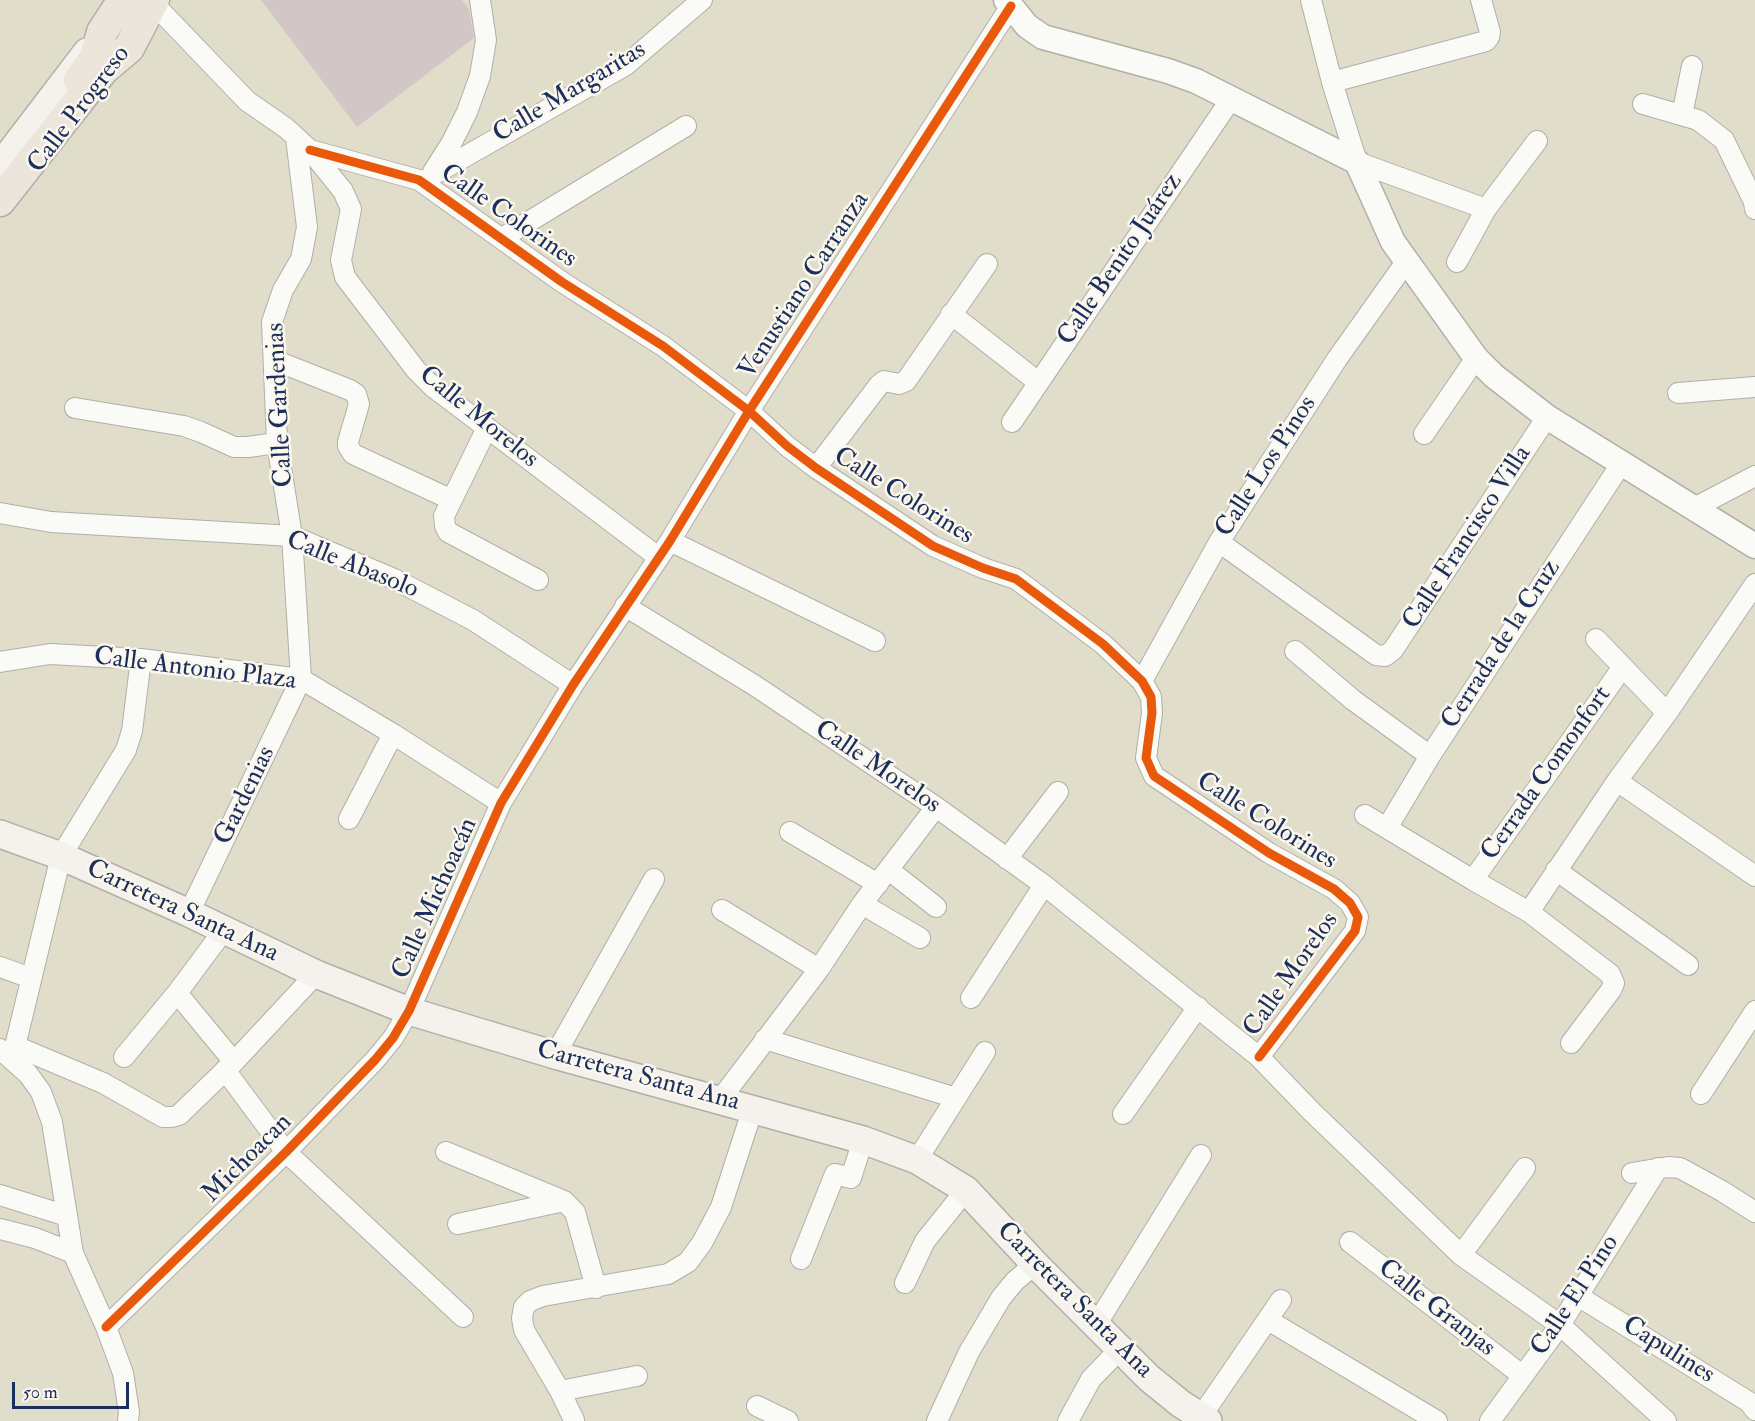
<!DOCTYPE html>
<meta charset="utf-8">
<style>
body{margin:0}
#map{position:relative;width:1755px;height:1421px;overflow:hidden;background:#e1ddcb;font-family:"IM FELL Double Pica",serif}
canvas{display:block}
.scale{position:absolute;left:12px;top:1382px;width:117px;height:27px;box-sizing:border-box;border:3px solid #1b2f5e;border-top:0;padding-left:8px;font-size:18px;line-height:21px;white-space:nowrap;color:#1b2f5e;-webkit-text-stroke:4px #fbf7ec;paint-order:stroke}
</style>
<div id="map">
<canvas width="1755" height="1421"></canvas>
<div class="scale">50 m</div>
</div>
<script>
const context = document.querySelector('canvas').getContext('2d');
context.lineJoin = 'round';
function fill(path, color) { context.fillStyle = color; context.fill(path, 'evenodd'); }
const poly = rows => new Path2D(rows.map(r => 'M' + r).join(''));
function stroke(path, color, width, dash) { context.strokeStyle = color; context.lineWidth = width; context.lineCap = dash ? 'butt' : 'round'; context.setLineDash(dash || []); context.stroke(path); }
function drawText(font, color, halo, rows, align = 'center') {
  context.font = font + ' "IM FELL Double Pica",serif'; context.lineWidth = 5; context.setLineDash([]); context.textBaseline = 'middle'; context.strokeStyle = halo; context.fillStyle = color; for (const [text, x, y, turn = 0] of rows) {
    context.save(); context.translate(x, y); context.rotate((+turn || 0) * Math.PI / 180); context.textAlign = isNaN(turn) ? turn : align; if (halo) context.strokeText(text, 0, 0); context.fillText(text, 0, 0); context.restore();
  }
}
const building = poly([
 [261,0,462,0,469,9,474,38,357,127]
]);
const minor = poly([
 [1311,0,1332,82,1357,162,1486,209],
 [153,3,247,101,286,128,310,150,343,191,351,209,341,260,345,277,416,370,433,387,658,557],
 [1332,82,1486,41,1489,37,1490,32,1481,0],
 [1643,104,1698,120,1724,140,1754,202,1755,209],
 [1682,115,1692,66],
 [310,150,419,180,562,282,663,346,749,411,787,446,816,468,933,546,983,568,1016,579,1103,644,1142,681,1151,697,1152,713,1146,758,1154,776,1269,853,1334,889,1350,903,1358,917,1355,931,1259,1057],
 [433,172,452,142,467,112,480,76,486,40,480,0],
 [431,176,626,65,702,0],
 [502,238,686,126],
 [1457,262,1486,209,1537,141],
 [951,314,1038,382],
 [274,360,350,390,356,394,359,404,348,442,348,446,353,454,452,500],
 [1678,393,1755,387],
 [75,408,184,426,201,432,234,447,248,447,277,443],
 [1012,422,1231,99],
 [487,428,444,516,445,526,448,532,538,580],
 [1424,434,1476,358],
 [816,468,879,385,884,381,899,384,906,381,987,264],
 [1696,507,1755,476],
 [0,513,51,522,292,536,394,579,473,620,573,685],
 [670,541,875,641],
 [1219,542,1376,655,1385,656,1393,650,1547,417],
 [625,606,754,685,936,807,1044,885,1259,1057,1312,1112,1461,1255,1560,1325,1666,1421],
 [1596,639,1667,713],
 [1295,651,1353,700,1430,756],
 [0,662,50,654,141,659,301,679,393,734,501,803],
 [1142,681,1219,542,1337,359,1406,262],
 [1617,781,1755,876],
 [1365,815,1473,880,1529,912,1610,974,1614,983,1611,990,1571,1043],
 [349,819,393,734],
 [1387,828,1430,756,1621,464],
 [790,832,878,884],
 [1007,859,1058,792],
 [889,870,936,907],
 [1556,870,1688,965],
 [1473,880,1622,668],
 [862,904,920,938],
 [722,910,819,969],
 [1529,912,1617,781,1667,713,1755,584],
 [189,913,301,679,292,536,277,443,272,322,283,290,301,259,307,227,296,138],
 [0,967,31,978],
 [177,993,234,1062],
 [971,998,1044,885],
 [765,1039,956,1098],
 [15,1046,103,1083,163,1117,172,1117,179,1115,234,1062,316,974],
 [0,1049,28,1074,41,1092,52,1122,73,1253,106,1327,123,1373,129,1412,128,1421],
 [555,1055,654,879],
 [124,1057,177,993,224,930],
 [12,1059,61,856,126,750,132,731,141,659],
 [225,1070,286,1152,463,1317],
 [1701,1094,1755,1011],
 [720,1100,819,969,862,904,936,807],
 [1123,1114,1198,1007],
 [446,1152,564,1201,575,1212,596,1288],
 [917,1160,985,1052],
 [1632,1173,1668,1167,1680,1168,1722,1191,1755,1212],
 [0,1195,67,1216],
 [458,1224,564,1201],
 [0,1229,35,1238,73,1253],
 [1350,1242,1523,1376],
 [1461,1255,1525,1168],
 [801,1259,835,1174,851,1178,863,1140],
 [905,1283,925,1241,966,1190],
 [1578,1296,1749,1402,1755,1410],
 [1268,1320,1437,1421],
 [1096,1325,1201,1155],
 [106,1327,286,1152,375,1060,393,1038,409,1011,501,803,573,685,670,541,749,411,1011,6],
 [560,1391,637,1376],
 [757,1406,788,1421],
 [574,1420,560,1391,524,1330,522,1318,524,1307,530,1301,543,1296,668,1274,688,1262,702,1243,721,1207,753,1108],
 [937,1421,969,1352,1001,1298,1015,1281,1035,1264],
 [1068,1421,1091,1379,1120,1349],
 [1198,1421,1281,1300],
 [1490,1421,1560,1325,1658,1168]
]);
const tertiary = poly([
 [1006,0,1027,26,1043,37,1168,71,1196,81,1357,162,1393,242,1476,358,1494,376,1547,417,1755,546]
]);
const secondary = poly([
 [0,166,87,52],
 [0,834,61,856,189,913,316,974,409,1011,555,1055,863,1140,917,1160,966,1190,1035,1264,1149,1378,1181,1404,1208,1421]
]);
const primary = poly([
 [79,80,95,57,102,32,123,0],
 [0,201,103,70,129,48,154,0]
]);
const cycleway = poly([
 [310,150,419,180,562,282,663,346,749,411,787,446,816,468,933,546,983,568,1016,579,1103,644,1142,681,1151,697,1152,713,1146,758,1154,776,1269,853,1334,889,1350,903,1358,917,1355,931,1259,1057],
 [106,1327,286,1152,375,1060,393,1038,409,1011,501,803,573,685,670,541,749,411,1011,6]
]);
const streetNames = [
 ["Calle Margaritas",570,93,-31],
 ["Calle Progreso",80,110,-53],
 ["Calle Colorines",508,217,35],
 ["Calle Benito Juárez",1121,260,-56],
 ["Venustiano Carranza",805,286,-57],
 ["Calle Gardenias",281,405,-93],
 ["Calle Morelos",478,418,39],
 ["Calle Los Pinos",1267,467,-57],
 ["Calle Colorines",903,497,32],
 ["Calle Francisco Villa",1468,538,-57],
 ["Calle Abasolo",352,566,22],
 ["Cerrada de la Cruz",1502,645,-57],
 ["Calle Antonio Plaza",195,670,7],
 ["Calle Morelos",877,768,34],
 ["Cerrada Comonfort",1547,774,-55],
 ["Gardenias",246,796,-64],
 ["Calle Colorines",1266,822,32],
 ["Calle Michoacán",436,899,-66],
 ["Carretera Santa Ana",182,912,25],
 ["Calle Morelos",1292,975,-55],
 ["Carretera Santa Ana",638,1077,15],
 ["Michoacan",248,1159,-45],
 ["Calle El Pino",1576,1296,-57],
 ["Carretera Santa Ana",1074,1301,45],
 ["Calle Granjas",1436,1309,38],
 ["Capulines",1668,1351,32]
];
fill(building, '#d3c6c7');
stroke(minor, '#b0afa8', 22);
stroke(tertiary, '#b0afa8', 27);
stroke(secondary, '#b0afa8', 30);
stroke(primary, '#b0afa8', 33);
stroke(minor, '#fafaf7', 20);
stroke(tertiary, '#fafaf7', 24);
stroke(secondary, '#f5f1ec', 27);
stroke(primary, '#ece5db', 30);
stroke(cycleway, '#e8590c', 9);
drawText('26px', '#1b2f5e', '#fbf7ec', streetNames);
</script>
